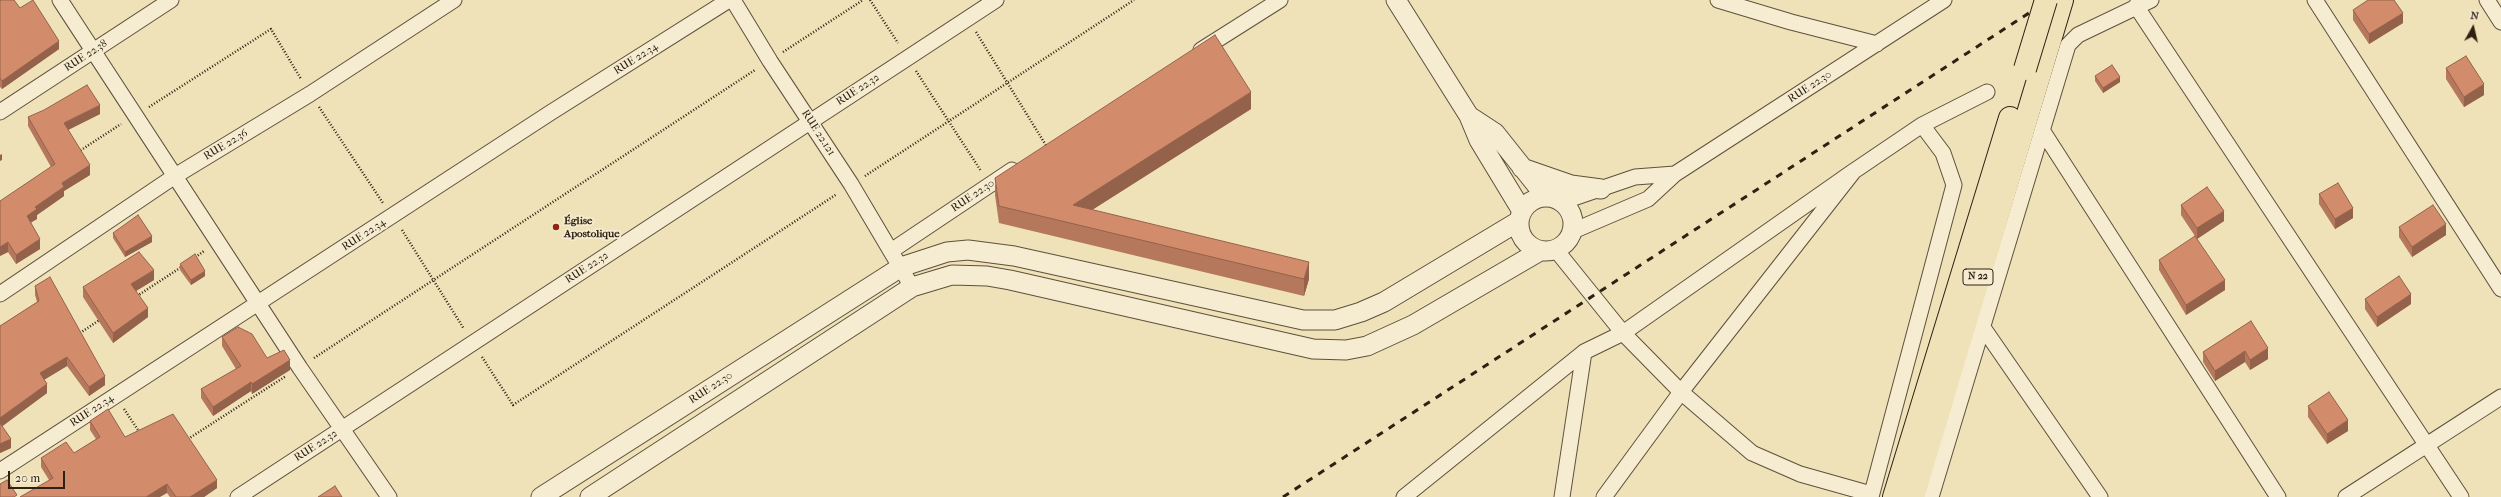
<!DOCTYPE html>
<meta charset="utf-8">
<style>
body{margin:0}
#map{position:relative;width:2501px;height:497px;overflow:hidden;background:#efe1b8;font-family:"IM FELL French Canon",serif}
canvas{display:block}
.north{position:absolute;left:2453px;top:8px;width:40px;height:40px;-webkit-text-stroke:3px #f5ecd1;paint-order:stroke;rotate:8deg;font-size:11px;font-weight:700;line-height:16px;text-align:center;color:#2e2113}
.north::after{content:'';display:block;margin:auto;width:14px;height:18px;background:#2e2113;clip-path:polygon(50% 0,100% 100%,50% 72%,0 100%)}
.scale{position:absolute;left:8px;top:471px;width:57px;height:18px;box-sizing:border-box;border:2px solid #2e2113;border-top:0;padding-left:5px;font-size:12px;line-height:14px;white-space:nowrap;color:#2e2113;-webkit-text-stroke:3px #f5ecd1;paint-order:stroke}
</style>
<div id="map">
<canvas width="2501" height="497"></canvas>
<div class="north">N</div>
<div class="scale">20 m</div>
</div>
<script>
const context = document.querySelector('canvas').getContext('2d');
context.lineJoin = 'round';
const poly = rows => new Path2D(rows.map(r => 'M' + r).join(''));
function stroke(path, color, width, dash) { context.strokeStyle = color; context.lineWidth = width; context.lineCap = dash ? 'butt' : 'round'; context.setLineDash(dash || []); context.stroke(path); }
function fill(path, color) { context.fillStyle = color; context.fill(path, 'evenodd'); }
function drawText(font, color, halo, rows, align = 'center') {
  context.font = font + ' "IM FELL French Canon",serif'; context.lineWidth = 3.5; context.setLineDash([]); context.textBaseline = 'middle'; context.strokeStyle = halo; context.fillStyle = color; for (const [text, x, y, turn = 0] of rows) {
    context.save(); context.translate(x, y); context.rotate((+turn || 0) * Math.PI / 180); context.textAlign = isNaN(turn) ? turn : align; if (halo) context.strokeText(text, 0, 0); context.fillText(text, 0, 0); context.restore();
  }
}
const path = poly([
 [870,0,898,43],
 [976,32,1047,147],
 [783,52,863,0],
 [916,71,981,171],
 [149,107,271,29,301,79],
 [319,107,383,203],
 [78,152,121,124],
 [865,176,1134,0],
 [402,230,464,329],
 [193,259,204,251],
 [137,296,183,266],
 [80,333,101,319],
 [482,357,513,405,837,194],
 [314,358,755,70],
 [124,409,140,433],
 [188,439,286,376]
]);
const minor = poly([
 [60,0,300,368,389,497],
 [733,0,770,61,851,184,912,287],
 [1718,0,1791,22,1877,44],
 [2140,0,2136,6,2461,497],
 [2315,0,2501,289],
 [2487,0,2501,22],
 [1201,50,1280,0],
 [0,112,171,0],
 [2042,130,2278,497],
 [1854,171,1623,333,1681,392,1752,453,1800,474,1871,494],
 [1562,202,1635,177,1675,174],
 [1573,231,1648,199,1675,174,1944,0],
 [1556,250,1623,333,1584,352,1562,497],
 [891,251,1012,170],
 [0,294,175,176,310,94,454,0],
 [1982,326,2100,497],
 [0,471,550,113,729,0],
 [238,497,996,0],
 [1404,497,1584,352],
 [1604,497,1681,392,1854,171,1922,125,1987,92],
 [1871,497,1954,185,1943,153,1922,125],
 [1931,497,2068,45,2078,35,2151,0],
 [2346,497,2501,397]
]);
const tertiary = poly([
 [1396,0,1469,116,1479,140,1522,211],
 [1469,116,1495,133,1546,197],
 [1522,168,1571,185,1601,189],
 '1519 224a27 27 0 1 1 54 0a27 27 0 1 1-54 0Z',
 [541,497,901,267,947,252,968,250,1014,256,1303,320,1335,320,1361,312,1384,302,1519,221],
 [590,497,912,287,952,275,987,276,1010,280,1313,349,1346,350,1367,346,1413,325,1540,251]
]);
const primary = poly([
 [1894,497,2010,118],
 [1913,497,2062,0]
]);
const rail = poly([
 [1283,497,2049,0]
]);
const primaryBridge = poly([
 [2025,69,2046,0]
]);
const wall = poly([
 [0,0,20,8,59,49,2,89,0,87],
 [2353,10,2403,23,2369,44,2353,20],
 [2446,68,2484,95,2464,107,2446,79],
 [2095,76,2120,82,2103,93,2095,81],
 [1251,109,1092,210,1309,279,1304,296,999,223,995,195,995,178],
 [100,114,68,130,90,175,64,191,64,196,37,215,37,219,31,222,40,249,16,264,8,252,0,256,51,167,28,126,28,117],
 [2319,194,2353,218,2335,229,2319,204],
 [2181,205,2224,221,2197,239,2181,215],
 [2399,227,2446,235,2412,257,2399,237],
 [113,233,152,242,125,257,113,238],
 [2159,260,2225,290,2186,315,2159,270],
 [180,264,205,276,191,285,180,270],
 [154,280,136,291,148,317,113,343,83,297,83,287],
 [35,286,105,385,89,396,67,366,44,380,47,393,2,426,11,448,0,453,0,326,37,302,35,295],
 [2365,299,2411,304,2377,327,2365,309],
 [2251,321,2268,359,2250,370,2245,362,2215,381,2203,362,2203,352],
 [222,337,290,370,252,394,251,391,213,416,201,398,201,389,236,369,222,346],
 [2308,406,2348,431,2327,444,2308,417],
 [90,421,125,437,217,488,204,497,170,497,167,493,49,480,41,467,41,458,74,453,96,439,90,430]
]);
const shadedWall = poly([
 [2403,13,2403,23,2369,44,2369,34],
 [59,41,59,49,2,89,2,81],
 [2120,77,2120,82,2103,93,2103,88],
 [2484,84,2484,95,2464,107,2464,97],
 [1251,92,1251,109,1073,222,1073,205],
 [100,105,100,114,64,132,64,123],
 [2,154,2,160,0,161,0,155],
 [90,165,90,175,64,191,64,196,37,215,37,219,27,225,27,216,35,207,62,183],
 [2353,208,2353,218,2335,229,2335,219],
 [2224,211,2224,221,2197,239,2197,228],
 [2446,224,2446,235,2412,257,2412,247],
 [152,236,152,242,125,257,125,252],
 [40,239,40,249,16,264,16,255],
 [8,242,8,252,0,256,0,247],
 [1309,262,1309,279,1304,296,1304,279],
 [154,270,154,280,131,294,131,284],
 [205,271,205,276,191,285,191,280],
 [2225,280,2225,290,2186,315,2186,305],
 [2411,294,2411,304,2377,327,2377,317],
 [148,308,148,317,113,343,113,333],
 [2268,348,2268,359,2250,370,2250,360],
 [2245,351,2245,362,2215,381,2215,371],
 [67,357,67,366,40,382,40,373],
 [290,360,290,370,252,394,252,384],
 [105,376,105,385,89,396,89,387],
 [251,382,251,391,213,416,213,407],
 [47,384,47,393,0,428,0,418],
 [2348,420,2348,431,2327,444,2327,434],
 [11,439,11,448,0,453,0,444],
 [217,480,217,488,204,497,190,497],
 [167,484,167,493,160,497,146,497]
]);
const building = poly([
 [0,0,14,0,20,8,33,0,59,41,2,81,0,78,0,0],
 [2368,0,2394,0,2403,13,2369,34,2353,10,2368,0],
 [1215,35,1251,92,1073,205,1309,262,1304,279,999,206,995,178,1215,35],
 [2466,56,2484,84,2464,97,2446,68,2466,56],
 [2112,65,2120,77,2103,88,2095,76,2112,65],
 [87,85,100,105,64,123,90,165,62,183,64,187,35,207,37,209,27,216,40,239,16,255,8,242,0,247,0,201,55,164,28,117,44,110,87,85],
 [2338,183,2353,208,2335,219,2319,194,2338,183],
 [2207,187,2224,211,2197,228,2181,205,2207,187],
 [2433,205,2446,224,2412,247,2399,227,2433,205],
 [138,215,152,236,125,252,113,233,138,215],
 [2195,236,2225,280,2186,305,2159,260,2195,236],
 [139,252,154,270,131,284,148,308,113,333,83,287,139,252],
 [195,254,205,271,191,280,180,264,195,254],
 [2399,276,2411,294,2377,317,2365,299,2399,276],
 [50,277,105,376,89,387,67,357,40,373,47,384,0,418,0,326,39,301,35,286,50,277],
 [2251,321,2268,348,2250,360,2245,351,2215,371,2203,352,2251,321],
 [238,327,252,334,267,358,284,350,290,360,252,384,251,382,213,407,201,389,241,366,222,337,238,327],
 [2329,392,2348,420,2327,434,2308,406,2329,392],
 [108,409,125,437,173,414,217,480,190,497,176,497,167,484,146,497,20,497,53,478,41,458,66,442,74,453,100,437,90,421,108,409],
 [0,423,11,439,0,444,0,423],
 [7,480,17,495,14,497,0,497,0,484,7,480],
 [335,486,342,497,318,497,335,486]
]);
const markers = [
 [556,227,4,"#8f2418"]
];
const shields = [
 [1978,277,30]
];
const shieldNames = [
 ["N 22",1978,277]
];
const streetNames = [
 ["RUE 22.38",86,56,-33],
 ["RUE 22.34",636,59,-32],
 ["RUE 22.30",1810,87,-33],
 ["RUE 22.32",858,90,-33],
 ["RUE 22.121",818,133,57],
 ["RUE 22.36",226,145,-31],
 ["RUE 22.30",973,196,-34],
 ["RUE 22.34",364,235,-33],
 ["RUE 22.32",587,268,-33],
 ["RUE 22.30",711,388,-33],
 ["RUE 22.34",92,411,-33],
 ["RUE 22.32",316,446,-33]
];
const poiNames = [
 ["Église",564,221],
 ["Apostolique",564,234]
];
stroke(minor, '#5e513c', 17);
stroke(tertiary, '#5e513c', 21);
stroke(primary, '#2e2113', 24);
stroke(path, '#2e2113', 2.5, [1, 2]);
stroke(minor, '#f5ecd1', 15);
stroke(tertiary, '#f5ecd1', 19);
stroke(primary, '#efe1b8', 22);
stroke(rail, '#2e2113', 3, [7, 7]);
stroke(primaryBridge, '#2e2113', 24, []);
stroke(primaryBridge, '#efe1b8', 22);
fill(wall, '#b5785c');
fill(shadedWall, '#94624b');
fill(building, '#d38c6b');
stroke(building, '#94624b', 1);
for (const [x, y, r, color] of markers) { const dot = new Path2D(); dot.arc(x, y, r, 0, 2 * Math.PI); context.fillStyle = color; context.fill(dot); stroke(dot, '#f5ecd1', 1.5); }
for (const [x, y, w] of shields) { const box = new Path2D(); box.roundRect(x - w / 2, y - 8, w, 16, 3); context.fillStyle = '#f5ecd1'; context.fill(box); stroke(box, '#2e2113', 1); }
drawText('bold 10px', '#2e2113', null, shieldNames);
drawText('11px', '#2e2113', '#f5ecd1', streetNames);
drawText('bold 11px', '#2e2113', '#f5ecd1', poiNames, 'left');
</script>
